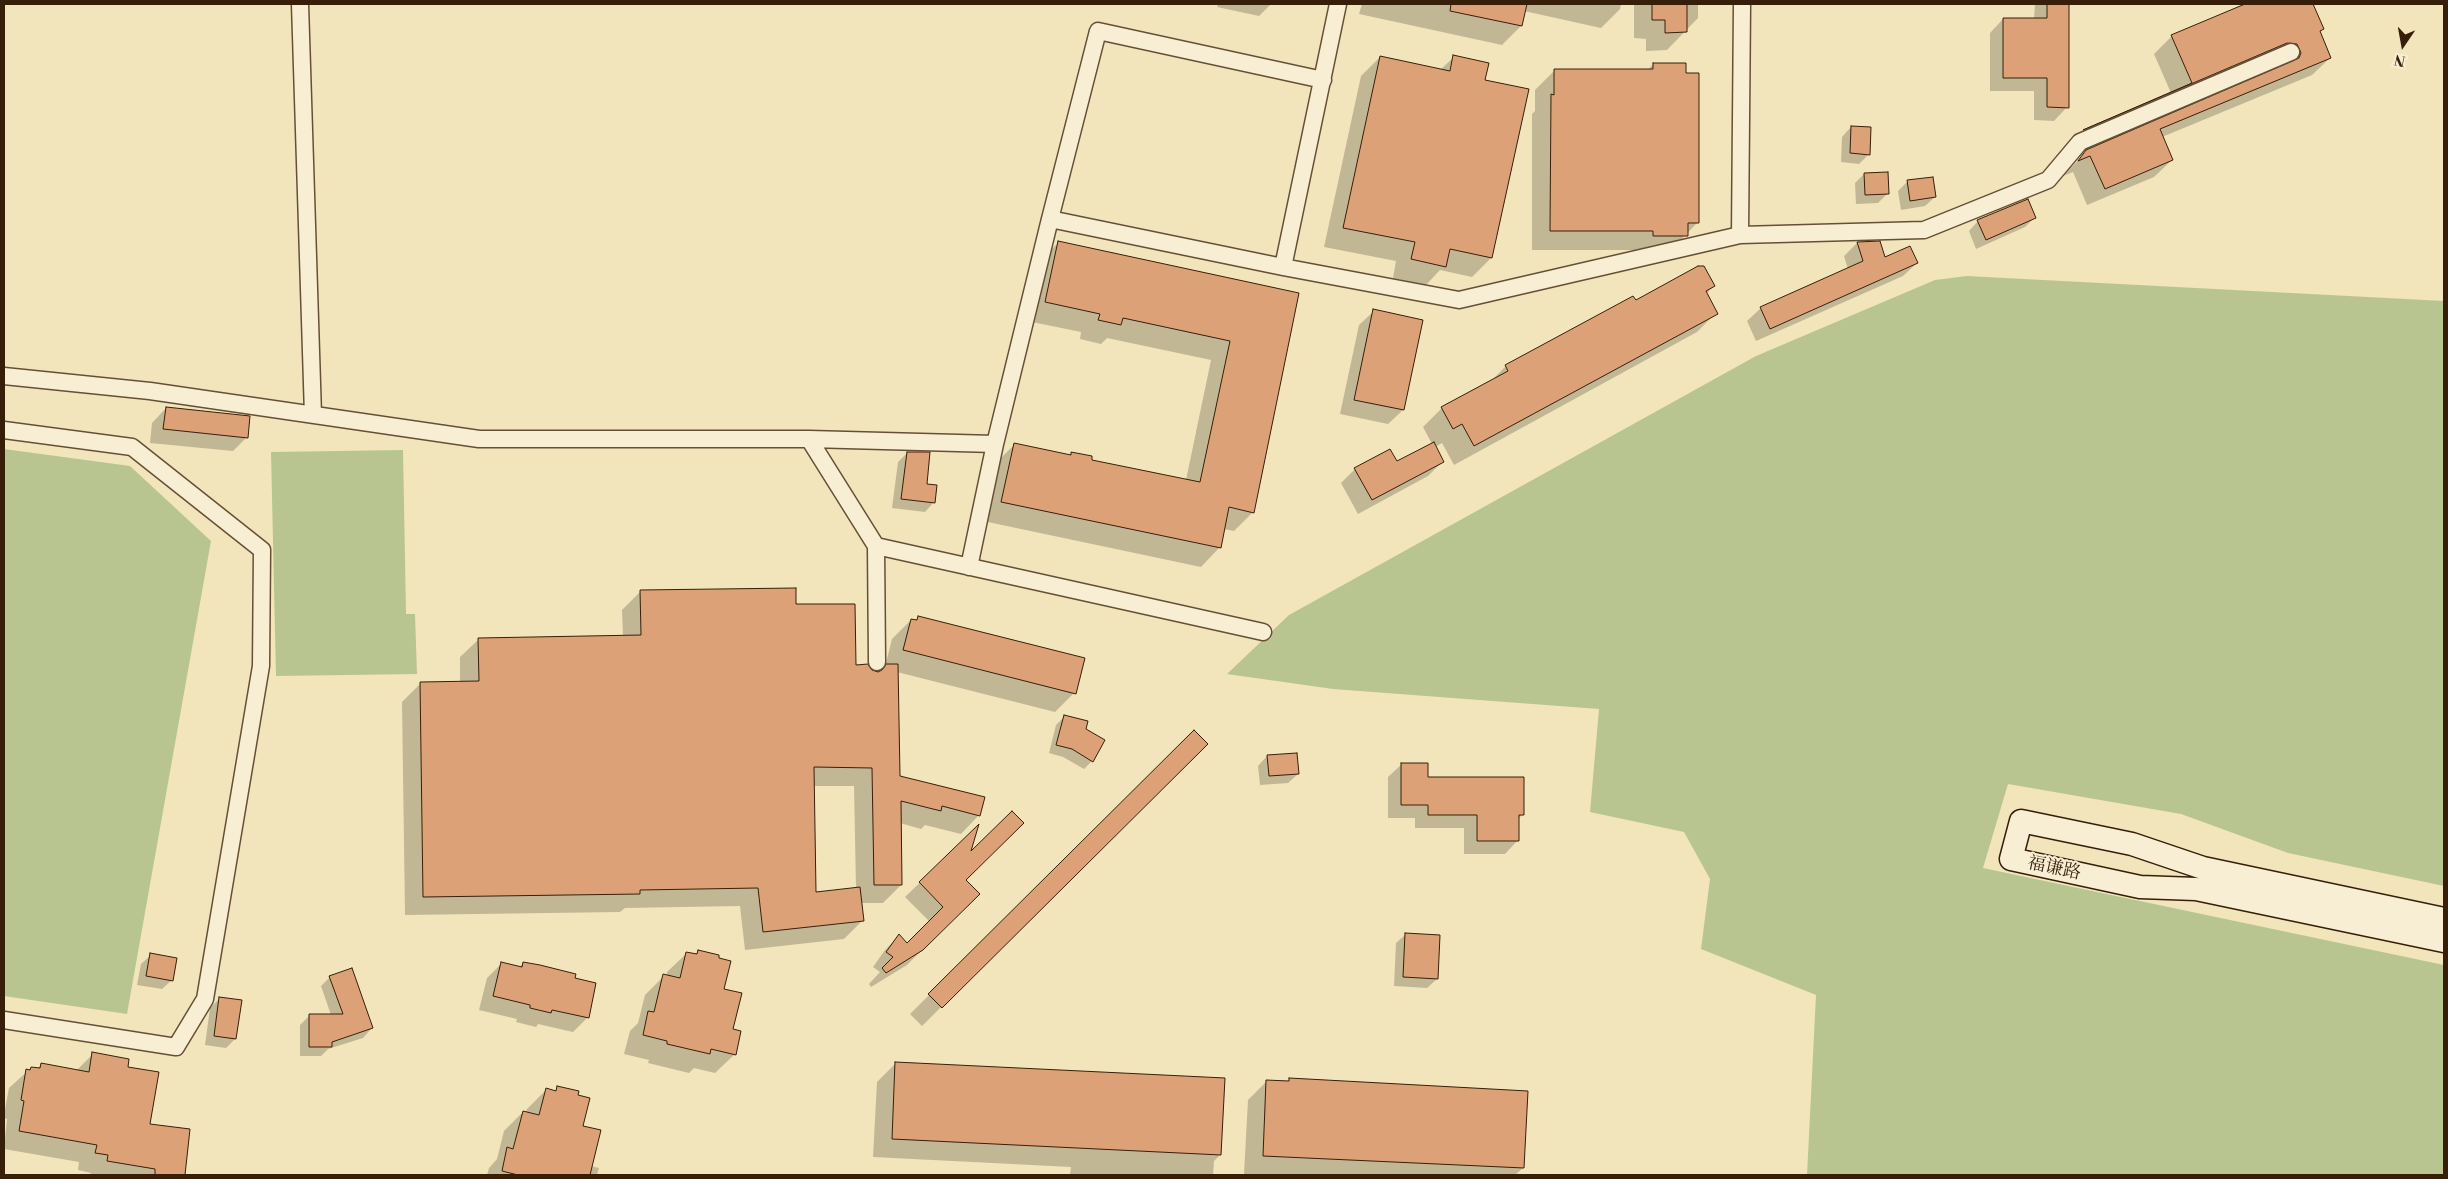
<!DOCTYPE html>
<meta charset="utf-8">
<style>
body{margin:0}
#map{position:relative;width:2448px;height:1179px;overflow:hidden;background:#f2e5bb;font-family:"Libre Bodoni",serif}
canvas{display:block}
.frame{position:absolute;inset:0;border:5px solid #361e09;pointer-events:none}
.north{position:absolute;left:2378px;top:20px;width:50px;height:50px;-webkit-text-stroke:4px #f7eed3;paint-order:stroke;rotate:192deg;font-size:14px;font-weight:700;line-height:20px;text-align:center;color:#361e09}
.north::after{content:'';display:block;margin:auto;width:18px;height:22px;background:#361e09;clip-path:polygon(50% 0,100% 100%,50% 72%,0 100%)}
</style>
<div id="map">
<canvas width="2448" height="1179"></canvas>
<div class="frame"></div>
<div class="north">N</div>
</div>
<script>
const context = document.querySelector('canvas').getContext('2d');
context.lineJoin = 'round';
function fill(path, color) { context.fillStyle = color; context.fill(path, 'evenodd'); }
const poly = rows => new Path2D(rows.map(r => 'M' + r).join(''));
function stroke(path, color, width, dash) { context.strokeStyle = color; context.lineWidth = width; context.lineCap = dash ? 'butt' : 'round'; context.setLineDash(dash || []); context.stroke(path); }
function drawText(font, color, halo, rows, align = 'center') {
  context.font = font + ' "Libre Bodoni","Noto Serif SC",serif'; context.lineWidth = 4; context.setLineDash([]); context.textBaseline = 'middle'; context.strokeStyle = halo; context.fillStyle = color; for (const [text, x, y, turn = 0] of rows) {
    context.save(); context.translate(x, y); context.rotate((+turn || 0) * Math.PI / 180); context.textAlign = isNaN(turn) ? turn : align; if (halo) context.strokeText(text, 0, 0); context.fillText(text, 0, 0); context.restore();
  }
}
const green = poly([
 [1967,276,2444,301,2444,886,2288,853,2181,814,2008,784,1983,868,2444,965,2444,1175,1807,1175,1816,995,1701,949,1710,879,1684,832,1590,812,1599,709,1333,689,1227,674,1289,615,1756,356,1935,280],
 [4,449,130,466,211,541,127,1014,4,996],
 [403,450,406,614,415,614,417,674,276,676,271,452]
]);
const shadow = poly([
 [1218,4,1271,4,1259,16,1217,7],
 [1362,4,1621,4,1620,9,1601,28,1524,11,1521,26,1502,45,1359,14],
 [1634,4,1698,4,1698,18,1667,50,1646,51,1646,39,1634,38],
 [2035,4,2068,4,2067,107,2054,121,2034,120,2034,91,1990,91,1990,33,2003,19,2034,19],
 [2248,4,2312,4,2323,29,2319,33,2330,58,2312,75,2162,137,2172,160,2154,177,2087,205,2073,172,2063,176,2087,151,2283,68,2280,61,2067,146,2083,130,2171,93,2154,54,2172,36],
 [1380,57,1440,70,1454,57,1484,81,1491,258,1472,277,1440,270,1426,285,1393,278,1396,261,1324,247,1361,76],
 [1653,64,1698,222,1667,254,1634,254,1634,250,1532,250,1532,114,1535,111,1535,90,1555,70,1647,71],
 [1851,127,1869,154,1859,164,1841,162,1842,137],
 [1864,174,1888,193,1878,203,1856,204,1855,183],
 [1908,181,1935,197,1925,206,1901,210,1898,191],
 [2034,218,2025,227,1976,249,1969,231,1978,221],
 [1880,242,1885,258,1917,263,1903,276,1756,341,1747,321,1761,308,1848,269,1844,256,1857,243],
 [1058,243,1297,294,1253,512,1234,531,1224,529,1220,547,1201,567,983,521,995,464,1014,445,1069,456,1072,453,1090,461,1186,480,1211,360,1107,338,1101,344,1080,339,1081,332,1027,321,1039,262],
 [1714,286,1706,294,1716,313,1697,332,1454,465,1442,443,1435,447,1443,461,1428,476,1358,514,1341,483,1355,469,1396,463,1432,444,1423,427,1442,408,1490,382,1506,366,1633,297,1635,302],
 [1374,311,1422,321,1403,410,1388,424,1340,414,1359,325],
 [166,408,247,437,233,451,150,443,152,423],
 [907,453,934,502,925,512,892,508,898,462],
 [641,591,795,605,855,666,880,672,885,667,892,639,911,620,915,621,918,618,1074,693,1055,712,897,672,899,777,979,815,961,834,925,825,921,829,900,823,901,885,883,903,860,903,862,921,844,939,745,950,740,906,625,908,620,912,405,915,402,702,421,683,460,682,460,657,479,639,623,637,622,610],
 [813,786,854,786,856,889,814,893],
 [1064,717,1085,729,1092,761,1084,769,1063,757,1049,753,1056,725],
 [1194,732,1206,744,922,1026,910,1014],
 [1267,756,1298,774,1288,783,1260,785,1258,766],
 [1402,764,1427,778,1522,815,1518,819,1518,840,1505,854,1464,854,1464,828,1415,828,1415,818,1388,818,1388,777],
 [976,828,964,880,978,894,907,965,871,987,869,984,880,972,873,967,885,950,899,936,907,945,930,922,905,897],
 [1406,934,1437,979,1427,988,1394,986,1396,943],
 [699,951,722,990,735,1054,715,1073,694,1068,689,1073,648,1063,649,1060,624,1054,630,1031,638,1023,645,995,664,976,667,976,667,972,687,953,695,955],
 [151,955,172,980,162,989,137,985,141,964],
 [523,963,574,979,588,1017,573,1032,538,1024,536,1027,516,1022,517,1019,479,1010,487,978,501,964,519,968],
 [330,977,372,1028,363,1038,328,1049,321,1056,300,1056,300,1025,310,1015,331,1015,321,986],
 [220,998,235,1039,226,1048,205,1045,210,1008],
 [93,1054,126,1068,149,1125,189,1130,183,1175,90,1175,91,1173,78,1170,79,1162,4,1149,7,1119,4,1118,4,1115,9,1088,31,1068,37,1069,41,1065,76,1071],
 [896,1063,1220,1155,1214,1161,1213,1175,1070,1175,1071,1167,873,1157,877,1082],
 [1290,1080,1523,1168,1515,1175,1244,1174,1248,1100,1267,1081,1287,1082],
 [558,1088,576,1096,591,1166,599,1168,597,1175,487,1175,489,1168,497,1159,504,1131,523,1112,526,1113,527,1109,546,1090,554,1092]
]);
const building = poly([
 [1451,4,1527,4,1522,26,1450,11,1451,4],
 [1652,4,1687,4,1687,32,1665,33,1665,20,1652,20,1652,4],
 [2047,4,2069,4,2069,108,2047,107,2047,78,2003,78,2003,18,2047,18,2047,4],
 [2245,4,2313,4,2324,29,2320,31,2331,58,2160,129,2173,160,2105,189,2090,156,2078,161,2086,150,2299,58,2301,53,2297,44,2287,43,2083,130,2192,83,2171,35,2245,4],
 [1453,55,1489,63,1485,80,1529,89,1492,258,1450,249,1446,267,1411,259,1415,242,1343,228,1380,56,1450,71,1453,55],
 [1653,63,1686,63,1686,73,1699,73,1699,223,1688,223,1688,236,1653,236,1653,231,1550,231,1551,94,1554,95,1554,69,1653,69,1653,63],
 [1851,126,1871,127,1870,155,1850,153,1851,126],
 [1888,172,1889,194,1865,195,1864,173,1888,172],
 [1933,177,1936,197,1910,201,1907,180,1933,177],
 [2028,199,2036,218,1986,240,1977,220,2028,199],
 [1058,241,1299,293,1254,513,1229,507,1221,548,1001,502,1014,443,1071,455,1071,452,1092,456,1092,460,1200,482,1230,341,1123,318,1121,325,1098,320,1100,314,1045,302,1058,241],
 [1880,241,1885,257,1910,246,1918,263,1770,329,1760,307,1863,261,1857,242,1880,241],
 [1698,266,1704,266,1715,286,1706,291,1718,314,1474,446,1462,424,1453,429,1441,407,1508,371,1505,365,1633,296,1636,300,1698,266],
 [1373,309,1423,320,1404,410,1354,400,1373,309],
 [166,407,250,416,248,438,163,429,166,407],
 [1434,442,1444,462,1372,500,1354,468,1390,449,1397,461,1434,442],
 [907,452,930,452,927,484,937,485,935,503,901,499,907,452],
 [796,588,796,604,855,604,856,665,868,664,872,670,878,672,882,670,886,664,898,664,900,776,985,797,980,816,942,806,941,811,901,801,902,885,874,885,872,768,814,767,816,892,860,887,864,921,763,932,758,888,640,890,640,894,423,897,420,682,479,681,478,638,641,635,640,590,796,588],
 [918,616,1085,658,1076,694,903,650,911,619,917,620,918,616],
 [1064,715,1088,721,1086,729,1105,740,1093,762,1072,749,1056,745,1064,715],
 [1194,730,1208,744,942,1008,928,994,1194,730],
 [1297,753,1299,774,1269,776,1267,755,1297,753],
 [1401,763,1428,763,1428,777,1524,777,1524,815,1519,815,1519,841,1477,841,1477,815,1428,815,1428,805,1401,805,1401,763],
 [1012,811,1024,823,966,880,980,894,923,950,886,973,882,968,893,957,886,952,899,934,907,943,943,907,919,882,979,824,971,851,1012,811],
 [1405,933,1440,935,1438,979,1403,977,1405,933],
 [698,950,719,955,719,958,731,961,724,989,742,993,733,1029,741,1031,736,1055,711,1049,710,1054,667,1044,667,1041,643,1035,648,1011,654,1012,663,974,680,978,686,952,697,954,698,950],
 [150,953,177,958,173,981,146,976,150,953],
 [501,962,522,967,523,962,540,965,576,974,575,978,596,983,589,1018,552,1010,551,1013,530,1008,530,1005,493,996,501,962],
 [352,968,373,1028,332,1042,332,1047,309,1047,309,1014,343,1014,329,976,352,968],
 [219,997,242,1000,236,1039,214,1036,219,997],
 [92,1052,129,1059,128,1067,159,1072,150,1124,190,1129,185,1175,155,1175,155,1169,107,1161,108,1155,95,1153,97,1145,19,1131,24,1101,21,1100,26,1069,30,1070,31,1067,40,1068,41,1063,89,1072,92,1052],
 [895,1062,1225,1078,1221,1155,892,1139,895,1062],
 [1289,1078,1528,1091,1524,1168,1263,1156,1266,1080,1289,1081,1289,1078],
 [557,1086,579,1091,578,1095,590,1098,583,1126,601,1130,590,1175,518,1175,502,1171,507,1147,513,1149,523,1111,539,1115,546,1088,556,1091,557,1086]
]);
const street = poly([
 [300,4,313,415],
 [1050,219,1098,31,1323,80],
 [1740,235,1742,4],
 [1283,267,1338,4],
 [4,376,150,391,479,439,809,439,995,444],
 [4,430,132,447,262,550,261,666,205,999,176,1047,4,1020],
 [809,439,876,546,877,662],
 [876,546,1263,632],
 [969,567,995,444,1050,219,1283,267,1459,300,1740,235,1924,230,2048,180,2080,142,2291,52]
]);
const secondary = poly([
 [2444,919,2203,868,2132,844,2021,821,2011,859,2140,887,2196,889,2444,941]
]);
const streetNames = [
 ["福谦路",2054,869,12]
];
fill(green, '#b9c591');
fill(shadow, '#0003');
fill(building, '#dda177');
stroke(building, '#361e09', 1);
stroke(street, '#655036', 19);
stroke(secondary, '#361e09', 25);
stroke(street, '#f7eed3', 16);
stroke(secondary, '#f7eed3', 22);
drawText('18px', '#361e09', '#f7eed3', streetNames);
</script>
